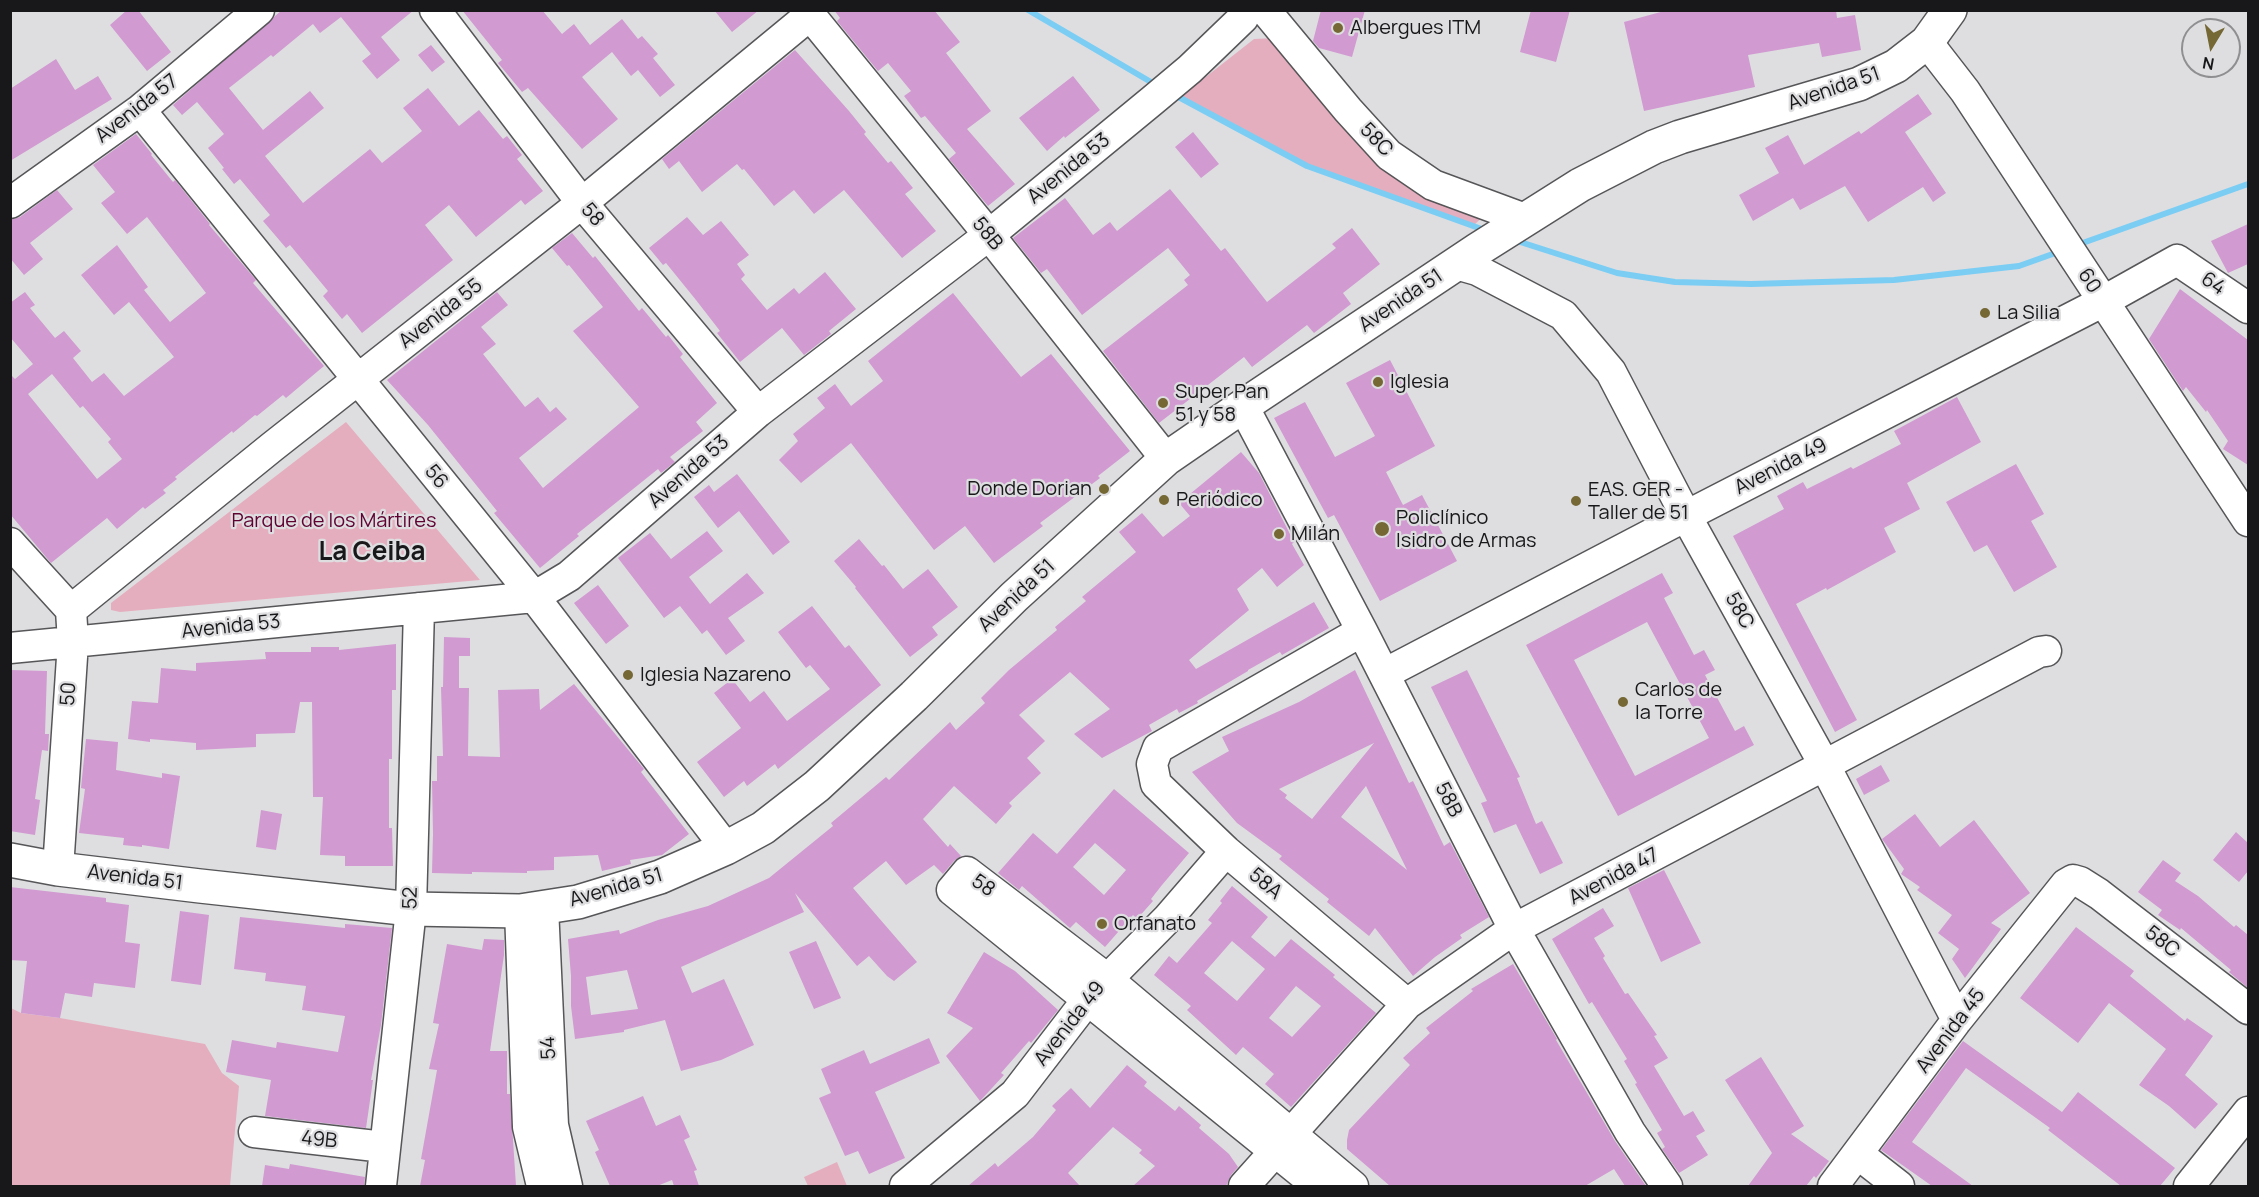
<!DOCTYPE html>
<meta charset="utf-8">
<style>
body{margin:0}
#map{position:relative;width:2259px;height:1197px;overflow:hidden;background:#dedee1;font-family:Manrope,sans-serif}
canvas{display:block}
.frame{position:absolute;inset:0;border:12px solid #181719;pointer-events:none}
.north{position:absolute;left:2181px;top:18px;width:60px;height:60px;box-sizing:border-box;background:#dedee1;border:2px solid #8f8e91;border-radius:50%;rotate:190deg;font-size:16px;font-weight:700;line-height:24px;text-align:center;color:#181719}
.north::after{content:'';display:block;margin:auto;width:21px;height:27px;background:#756835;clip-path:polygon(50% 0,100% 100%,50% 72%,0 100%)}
</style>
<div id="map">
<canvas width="2259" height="1197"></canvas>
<div class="frame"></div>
<div class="north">N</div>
</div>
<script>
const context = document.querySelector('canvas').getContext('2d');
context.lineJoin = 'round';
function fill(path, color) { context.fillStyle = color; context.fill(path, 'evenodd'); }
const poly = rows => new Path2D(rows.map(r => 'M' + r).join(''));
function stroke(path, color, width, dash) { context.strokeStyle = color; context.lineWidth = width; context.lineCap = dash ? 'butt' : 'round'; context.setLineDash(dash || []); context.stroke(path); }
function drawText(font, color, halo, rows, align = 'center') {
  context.font = font + ' Manrope,sans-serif'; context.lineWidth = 4.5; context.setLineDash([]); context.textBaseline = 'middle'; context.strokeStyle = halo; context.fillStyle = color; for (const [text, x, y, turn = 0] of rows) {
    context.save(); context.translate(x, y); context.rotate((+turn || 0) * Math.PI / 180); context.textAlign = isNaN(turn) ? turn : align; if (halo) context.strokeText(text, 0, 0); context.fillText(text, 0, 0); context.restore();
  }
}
const green = poly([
 [1275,38,1317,93,1489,211,1473,226,1307,166,1179,98,1254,39],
 [346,422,480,580,120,612,111,610,111,603],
 [11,1008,21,1013,60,1018,205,1044,222,1073,239,1086,230,1186,11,1186],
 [837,1162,847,1186,808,1186,804,1177]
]);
const stream = poly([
 [1028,10,1156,85],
 [1173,94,1307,166,1487,231],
 [1514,240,1617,273,1675,282,1751,284,1894,280,2019,266,2061,251],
 [2077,245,2248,184]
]);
const building = poly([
 [127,10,138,10,171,52,147,71,110,25],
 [282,10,414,10,381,37,400,60,377,79,362,61,371,54,341,17,320,33,313,24,273,57,271,55,229,88,263,130,310,91,324,108,265,156,303,203,370,149,382,163,422,131,403,108,428,88,459,126,479,110,503,139,507,136,522,155,517,159,543,191,525,205,521,200,476,237,449,205,425,225,453,260,362,333,347,314,342,319,323,296,328,291,290,245,286,248,263,221,270,215,240,179,234,184,222,169,224,168,208,148,224,134,197,102,182,115,173,105],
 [462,10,542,10,562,34,574,24,590,45,622,19,638,39,642,36,658,54,653,58,675,85,660,97,638,70,631,76,612,52,582,77,618,119,582,149,528,88,522,92,498,63,502,60],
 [714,10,759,10,732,32],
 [834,10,934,10,960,42,946,53,991,111,967,129,1015,184,988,206,949,159,956,153,925,116,921,118,904,96,911,91,888,63,878,71,837,21,840,18],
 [1321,10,1365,10,1352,57,1319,48,1313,41],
 [1531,10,1570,10,1556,62,1520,52],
 [1668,10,1836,10,1837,18,1855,15,1861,50,1822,57,1819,43,1748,55,1755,87,1644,111,1624,22],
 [431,45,445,62,432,72,418,55],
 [795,50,849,111,866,132,864,134,888,163,891,161,913,188,905,194,936,231,902,258,844,190,814,214,794,190,774,206,744,169,742,170,737,164,702,192,679,161,669,169,662,159],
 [56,59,75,90,98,76,112,99,10,161,10,89],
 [1073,76,1100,110,1065,138,1064,136,1047,151,1019,118],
 [1918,94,1932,114,1905,132,1946,193,1933,202,1923,187,1868,222,1845,186,1800,210,1793,198,1753,221,1739,195,1779,173,1765,148,1788,135,1804,165,1859,131,1861,134],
 [1193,132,1219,164,1201,178,1175,147],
 [136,134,152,154,151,155,173,182,175,180,210,224,209,225,256,280,253,283,324,366,286,398,283,395,257,416,255,415,233,433,232,431,175,477,177,479,163,490,166,493,145,509,143,507,117,529,107,518,51,563,10,514,10,374,15,379,33,364,10,337,10,303,25,292,35,305,30,308,55,338,64,331,81,351,73,358,92,382,104,373,124,396,174,357,129,302,114,315,81,275,117,245,148,287,144,290,170,322,206,293,147,217,127,234,101,203,115,192,93,165],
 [52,374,80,408,83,406,111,439,108,442,122,459,97,479,28,394],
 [1170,189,1221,251,1225,248,1267,302,1336,248,1332,244,1352,228,1380,264,1343,293,1351,304,1314,333,1307,325,1252,367,1244,357,1159,423,1103,351,1188,285,1184,280,1190,275,1168,248,1082,315,1047,269,1041,273,1013,238,1065,198,1093,235,1110,222,1117,231],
 [57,190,73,209,30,243,43,259,24,275,10,258,10,220,20,217],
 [687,217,703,235,721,221,749,255,737,264,745,275,741,279,767,310,794,288,799,294,825,272,856,309,829,331,831,334,804,355,782,328,740,362,717,333,720,331,696,300,666,263,663,265,649,248],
 [2248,224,2248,264,2228,273,2211,241],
 [572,233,593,258,595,256,639,311,642,308,666,337,668,335,683,354,680,357,717,403,696,422,703,431,670,457,675,462,661,473,658,469,577,534,579,536,540,568,494,513,497,511,428,425,387,380,497,292,508,305,481,327,496,344,483,354,525,407,538,397,550,412,556,407,567,419,519,458,543,488,639,407,573,331,603,307,569,265,567,266,552,248],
 [2180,289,2248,340,2248,465,2223,449,2228,441,2207,410,2206,412,2186,387,2183,391,2149,339],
 [953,293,1021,377,1051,354,1130,451,1098,476,1100,478,1040,523,1043,526,994,563,965,526,934,550,851,443,801,483,779,460,798,441,793,434,825,408,817,398,835,384,851,406,883,381,868,361],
 [1390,360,1435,446,1386,472,1403,505,1422,495,1457,561,1380,601,1334,515,1328,518,1274,418,1305,402,1335,457,1375,436,1346,383],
 [1957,397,1981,442,1907,483,1920,509,1884,528,1896,552,1827,590,1826,588,1796,604,1857,720,1835,732,1733,536,1784,509,1777,496,1803,482,1807,489,1851,467,1853,469,1901,444,1894,431],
 [1241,452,1259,473,1294,542,1292,544,1304,565,1277,587,1262,568,1237,589,1249,610,1189,660,1196,669,1314,602,1329,628,1282,655,1280,652,1248,670,1248,671,1197,701,1198,703,1179,713,1177,709,1149,725,1152,731,1102,758,1074,734,1110,709,1070,672,1019,715,1045,741,1027,758,1041,773,1009,803,1012,806,996,824,954,786,923,819,948,847,950,844,961,856,954,861,943,874,934,865,906,885,886,861,853,888,917,962,894,981,887,976,869,956,857,966,795,893,804,912,681,967,692,993,724,979,754,1045,721,1060,681,1071,665,1020,624,1030,624,1032,575,1039,571,1006,571,976,568,939,619,930,620,934,658,920,708,906,769,878,833,826,831,823,886,777,889,780,950,722,956,730,985,703,981,698,1009,670,1057,630,1055,627,1086,601,1082,597,1136,552,1119,532,1142,513,1163,537,1190,516,1179,503],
 [627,970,638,1009,591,1015,586,977],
 [2016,464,2044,514,2031,521,2057,567,2014,592,1987,545,1974,552,1946,502],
 [737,474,790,542,773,555,739,511,718,528,694,497,709,485,714,492],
 [707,531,723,551,689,577,710,604,747,573,764,593,728,618,745,641,726,655,707,630,702,634,680,606,664,618,618,558,650,533,671,559],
 [859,539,882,566,884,565,903,589,928,569,958,607,932,627,938,635,910,657,855,588,856,587,834,561],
 [1662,573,1673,593,1664,598,1694,655,1704,650,1715,670,1705,675,1735,731,1744,726,1754,745,1618,816,1526,645],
 [1647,622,1709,738,1635,776,1574,660],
 [598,585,629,626,606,644,574,603],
 [812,606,845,648,849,645,881,685,778,769,775,764,747,786,744,781,724,797,697,762,741,728,714,693,732,679,750,702,764,691,787,721,830,689,810,665,806,668,778,632],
 [444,637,470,638,470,656,459,656,459,688,469,688,468,756,500,757,498,690,539,689,540,710,574,684,644,769,641,772,689,834,662,855,630,860,631,864,602,871,598,855,554,857,554,870,527,871,527,873,472,872,472,874,432,873,433,834,432,781,437,781,437,756,443,756,441,687,443,687],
 [396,644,396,690,392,690,392,759,389,759,389,828,392,828,393,866,345,866,345,856,320,855,323,797,313,797,312,702,300,702,295,733,256,734,256,747,196,750,196,743,150,739,150,742,128,739,132,701,158,703,161,668,196,671,196,663,266,659,265,652,311,652,311,647,339,647,339,650],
 [10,670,47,671,45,734,49,734,48,751,42,750,35,799,40,800,35,835,10,831],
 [1355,670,1409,783,1413,781,1444,846,1450,842,1489,917,1460,935,1462,938,1435,957,1413,976,1375,928,1369,936,1327,902,1329,899,1279,859,1282,856,1237,823,1192,772,1229,751,1222,737,1299,702],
 [1374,743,1312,819,1285,798,1287,795,1279,789],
 [1366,786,1407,870,1341,817],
 [1467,670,1520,777,1517,778,1536,824,1542,821,1563,863,1540,874,1516,824,1494,833,1481,803,1487,801,1431,687],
 [86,739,118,742,116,770,162,778,162,773,180,776,169,849,142,845,142,847,123,845,124,838,79,833,85,789,81,788],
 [1881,765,1890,781,1864,795,1856,779],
 [1114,789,1189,853,1162,885,1151,899,1153,901,1137,919,1133,915,1105,947,1076,922,1070,928,1022,886,1019,890,998,873,1033,833,1057,854],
 [1095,843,1126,870,1104,895,1073,867],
 [261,810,282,814,276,850,256,847],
 [1915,814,1940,847,1974,820,2030,893,1991,923,2001,929,1965,978,1952,959,1959,949,1938,933,1952,915,1917,890,1920,887,1901,874,1904,869,1882,839],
 [2236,832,2248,843,2248,871,2239,882,2213,860],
 [2163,860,2181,873,2175,881,2198,896,2234,927,2236,925,2248,935,2248,988,2229,972,2231,970,2181,928,2180,930,2158,915,2162,910,2138,892],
 [1664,870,1701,943,1661,962,1628,888],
 [1232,886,1268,917,1251,937,1275,957,1291,939,1335,975,1333,977,1376,1013,1291,1107,1265,1084,1274,1074,1243,1047,1236,1055,1187,1010,1191,1006,1154,975,1169,956,1177,963,1212,923,1208,920,1222,903,1220,901],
 [1232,941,1265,969,1237,1001,1204,973],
 [1296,986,1321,1006,1292,1037,1269,1018],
 [10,887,106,898,106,902,129,905,125,942,140,944,135,988,94,983,92,997,65,993,60,1018,21,1013,27,961,10,960],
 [1603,908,1614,926,1594,938,1605,956,1603,958,1625,994,1628,993,1657,1035,1654,1036,1668,1058,1654,1066,1684,1116,1693,1111,1705,1131,1696,1136,1708,1155,1679,1173,1662,1149,1665,1147,1657,1133,1662,1130,1635,1084,1637,1083,1624,1061,1627,1059,1592,1002,1589,1004,1552,939],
 [180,911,209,915,201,985,171,981],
 [240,917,345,928,345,924,392,928,381,1025,371,1080,373,1080,366,1128,265,1116,271,1080,226,1072,232,1040,276,1048,277,1042,338,1052,345,1016,302,1010,306,986,265,981,266,973,234,969],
 [2076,927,2134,971,2130,976,2185,1021,2187,1018,2213,1036,2185,1075,2218,1104,2195,1129,2169,1106,2139,1085,2166,1049,2109,1003,2078,1043,2020,998],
 [484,939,504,940,504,955,490,1051,507,1051,507,1094,510,1094,516,1186,420,1186,425,1160,421,1159,437,1070,429,1069,439,1024,433,1023,447,944,482,950],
 [816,941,841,998,814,1009,789,952],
 [984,952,1015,971,1058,1010,1031,1043,1029,1041,1001,1073,1004,1075,980,1101,946,1056,973,1028,947,1013],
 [1513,964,1557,1039,1556,1040,1615,1141,1646,1186,1625,1186,1614,1169,1585,1186,1390,1186,1347,1149,1347,1140,1349,1130,1410,1065,1403,1058,1430,1033,1426,1028,1473,991,1471,989],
 [929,1038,940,1063,875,1092,905,1158,869,1174,858,1151,845,1156,819,1098,831,1093,821,1069,864,1050,870,1064],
 [1963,1041,2062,1112,2078,1092,2175,1168,2160,1186,2121,1186,2048,1130,2050,1128,1966,1068,1912,1142,1973,1186,1932,1186,1881,1150],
 [1761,1057,1804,1126,1791,1134,1829,1161,1816,1178,1814,1176,1806,1186,1748,1186,1772,1153,1725,1080],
 [1127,1065,1147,1082,1144,1086,1175,1111,1179,1106,1201,1125,1199,1128,1229,1154,1238,1167,1231,1175,1226,1186,1133,1186,1155,1166,1139,1153,1142,1150,1113,1127,1068,1173,1080,1186,968,1186,995,1163,998,1167,1033,1137,1056,1110,1052,1106,1071,1088,1090,1108],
 [643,1096,656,1126,680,1115,690,1137,684,1140,697,1170,694,1171,699,1186,674,1186,672,1180,657,1186,610,1186,595,1152,599,1150,586,1121],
 [290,1164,365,1177,364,1186,262,1186,265,1165,289,1169]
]);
const minor = poly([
 [435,10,582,203,758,412],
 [806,10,989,235,1166,459],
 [1265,10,1348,110,1389,155,1433,185,1525,219],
 [1927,42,1965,91,2248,521],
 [140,110,532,594,726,848],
 [10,203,140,110,259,10],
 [1456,264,1477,270,1563,315,1611,372,1686,516,1825,766,1957,1020],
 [1243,406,1362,631,1514,929,1630,1132,1667,1186],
 [10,543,71,610,73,642,58,869],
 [71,610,272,447,582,203,810,15],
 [1362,631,1158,748,1152,764,1156,784,1226,851,1407,1004],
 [10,648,534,597,569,576,758,412,989,235,1153,100,1190,69,1243,18,1247,10],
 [1384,674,1686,516,2102,302,2177,260,2248,308],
 [543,907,553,1125,567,1186],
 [520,911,528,1127,542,1186],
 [254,1132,384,1147],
 [1858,1154,1899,1186],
 [381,1186,411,909,419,608],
 [905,1186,1015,1094,1088,999,1168,918,1226,851],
 [1244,1186,1407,1004,1514,929,2039,652,2046,651],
 [1318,1186,952,890,967,872,1106,978,1353,1186],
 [1833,1186,1957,1020,2066,884,2073,880,2080,882,2099,894,2248,1009],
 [2189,1186,2248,1112]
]);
const major = poly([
 [10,860,58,869,200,886,411,909,520,911,578,902,660,877,726,848,763,828,817,786,914,696,1014,597,1166,459,1243,406,1477,250,1580,185,1654,147,1680,137,1859,84,1896,66,1927,42,1950,10]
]);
const markers = [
 [1338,28,6,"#756835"],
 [1985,313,6,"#756835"],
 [1378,382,6,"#756835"],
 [1163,403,6,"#756835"],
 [1104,489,6,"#756835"],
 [1164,500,6,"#756835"],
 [1576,501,6,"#756835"],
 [1382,529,8,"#756835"],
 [1279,534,6,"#756835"],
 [628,675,6,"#756835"],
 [1623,702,6,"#756835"],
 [1102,924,6,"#756835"]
];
const poiNames = [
 ["Albergues ITM",1350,28],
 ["La Silia",1997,313],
 ["Iglesia",1390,382],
 ["Super Pan",1175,392],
 ["51 y 58",1175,415],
 ["Donde Dorian",1092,489,"right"],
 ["EAS. GER -",1588,490],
 ["Taller de 51",1588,513],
 ["Periódico",1176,500],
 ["Policlínico",1396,518],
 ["Isidro de Armas",1396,541],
 ["Milán",1291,534],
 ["Iglesia Nazareno",640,675],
 ["Carlos de",1635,690],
 ["la Torre",1635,713],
 ["Orfanato",1114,924]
];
const streetNames = [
 ["Avenida 51",1834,89,-19],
 ["Avenida 57",137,109,-38],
 ["58C",1376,140,46],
 ["Avenida 53",1069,169,-39],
 ["58",592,215,50],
 ["58B",987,234,51],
 ["60",2089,281,57],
 ["64",2213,284,34],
 ["Avenida 51",1401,301,-34],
 ["Avenida 55",441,314,-38],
 ["Avenida 49",1781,467,-27],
 ["Avenida 53",689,472,-41],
 ["56",436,477,51],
 ["Avenida 51",1017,596,-43],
 ["58C",1739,611,61],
 ["Avenida 53",231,627,-6],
 ["50",69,694,-86],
 ["58B",1448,800,63],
 ["Avenida 47",1614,877,-28],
 ["Avenida 51",135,878,7],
 ["58A",1265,884,40],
 ["58",983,886,35],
 ["Avenida 51",616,888,-16],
 ["52",411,898,-88],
 ["58C",2162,942,38],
 ["Avenida 49",1070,1024,-52],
 ["Avenida 45",1951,1031,-53],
 ["54",549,1048,-93],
 ["49B",319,1140,6]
];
const parkNames = [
 ["Parque de los Mártires",334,521]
];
const districtNames = [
 ["La Ceiba",372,553]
];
fill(green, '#e5aebe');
stroke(stream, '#7bcdf4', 6);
fill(building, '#d19ad1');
stroke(minor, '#565558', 33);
stroke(major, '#565558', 36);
stroke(minor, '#fff', 30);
stroke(major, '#fff', 33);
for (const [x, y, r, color] of markers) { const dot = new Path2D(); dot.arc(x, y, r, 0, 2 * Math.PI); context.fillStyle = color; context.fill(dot); stroke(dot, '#dedee1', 2); }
drawText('20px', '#181719', '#dedee1', poiNames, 'left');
drawText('20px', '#181719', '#dedee1', streetNames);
drawText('20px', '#600231', '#dedee1', parkNames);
drawText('bold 26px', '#181719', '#dedee1', districtNames);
</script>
